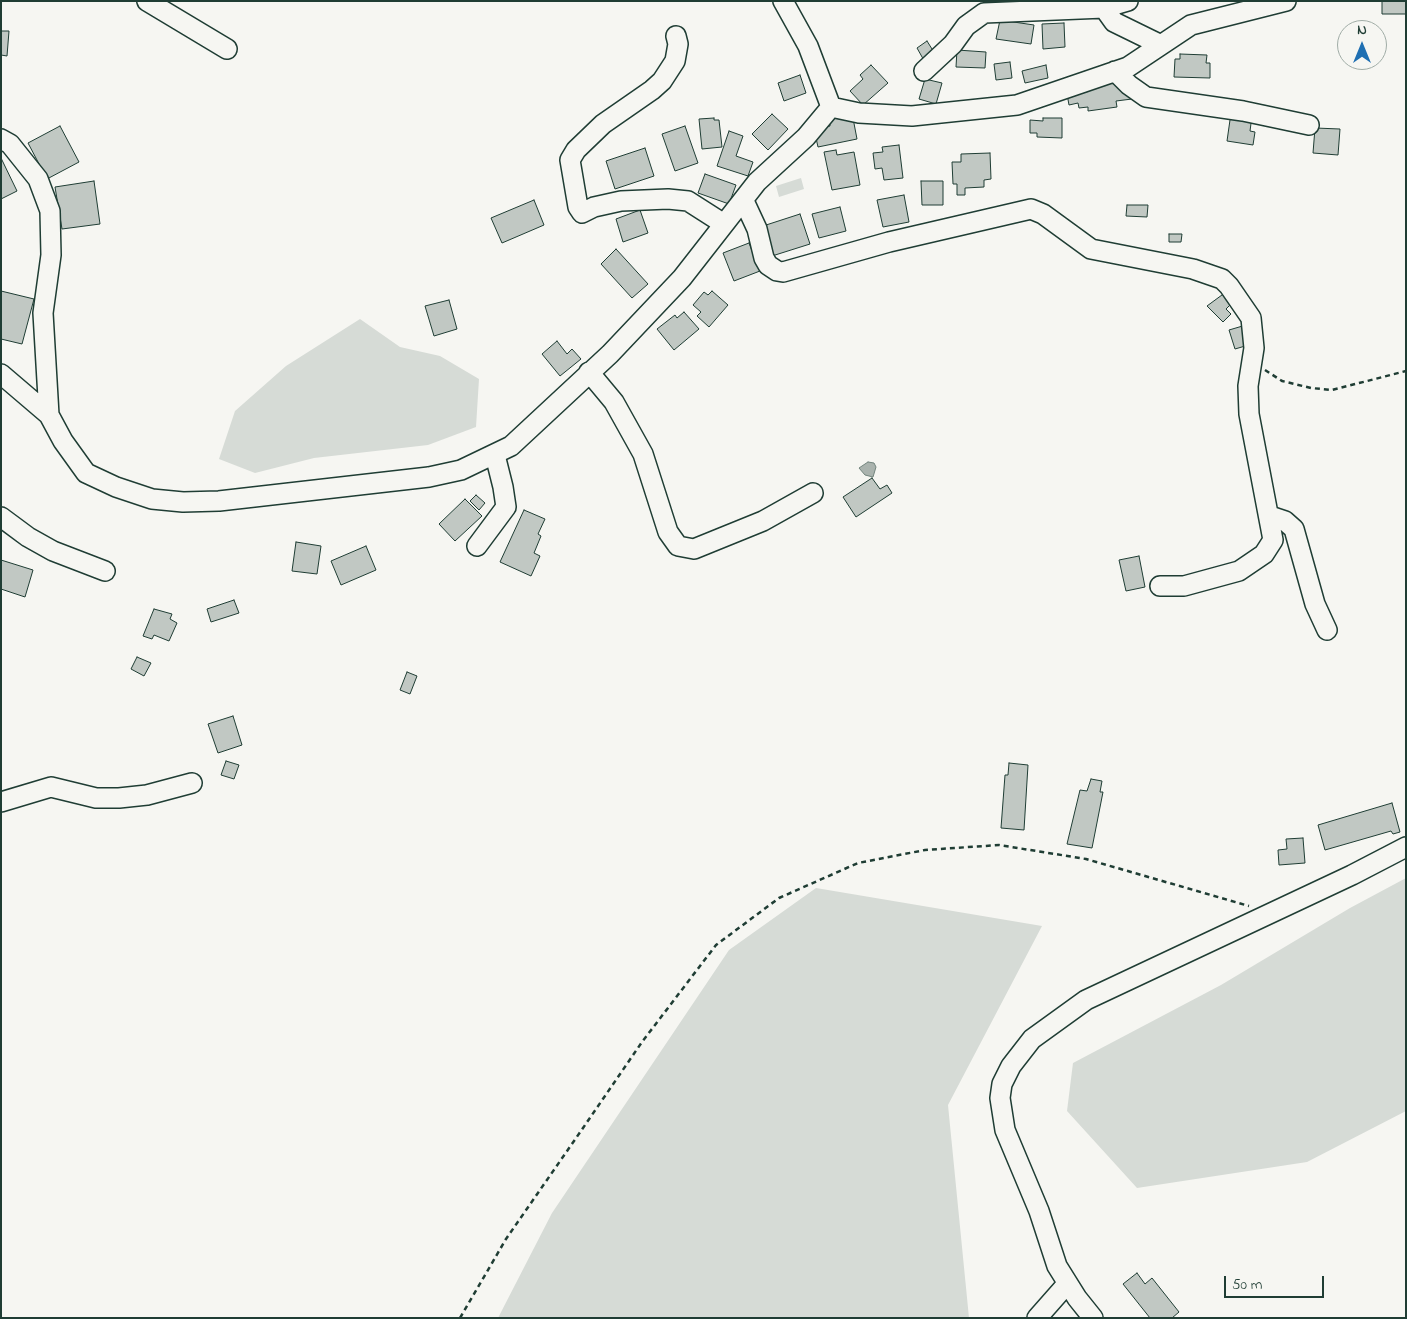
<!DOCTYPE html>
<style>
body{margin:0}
#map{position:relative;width:1407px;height:1319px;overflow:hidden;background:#f6f6f2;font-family:"Indie Flower",sans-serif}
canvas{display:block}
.frame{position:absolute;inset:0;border:2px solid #1f3d34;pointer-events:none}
.north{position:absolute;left:1337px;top:20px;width:50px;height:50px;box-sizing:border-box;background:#f6f6f2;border:1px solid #a0aca6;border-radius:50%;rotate:0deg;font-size:14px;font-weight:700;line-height:20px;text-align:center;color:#1f3d34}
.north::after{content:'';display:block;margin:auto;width:18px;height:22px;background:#1f6fb2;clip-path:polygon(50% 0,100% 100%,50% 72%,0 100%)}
.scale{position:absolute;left:1224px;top:1276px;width:100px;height:22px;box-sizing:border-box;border:2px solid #1f3d34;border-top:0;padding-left:6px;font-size:15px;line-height:18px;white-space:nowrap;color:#1f3d34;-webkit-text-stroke:4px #f6f6f2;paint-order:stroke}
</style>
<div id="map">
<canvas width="1407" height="1319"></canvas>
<div class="frame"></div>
<div class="north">N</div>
<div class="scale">50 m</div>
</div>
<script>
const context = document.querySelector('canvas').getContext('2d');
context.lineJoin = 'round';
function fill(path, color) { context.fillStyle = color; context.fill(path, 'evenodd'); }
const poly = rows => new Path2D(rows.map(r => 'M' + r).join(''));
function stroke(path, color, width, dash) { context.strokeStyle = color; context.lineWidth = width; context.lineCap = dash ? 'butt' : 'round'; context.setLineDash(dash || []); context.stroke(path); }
const green = poly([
 [801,178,804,189,779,197,776,186],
 [360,319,400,347,440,356,479,379,476,427,428,445,314,458,255,473,219,459,235,411,286,366],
 [1406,878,1406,1111,1307,1162,1137,1188,1067,1111,1073,1063,1221,985,1350,908],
 [816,888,1042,926,948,1105,969,1318,498,1318,552,1213,729,950]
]);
const water = poly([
 [868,462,874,463,876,467,873,477,865,475,859,468,868,462]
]);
const building = poly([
 [1382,1,1406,1,1406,14,1382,14,1382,1],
 [1000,20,1034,25,1031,44,996,39,1000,20],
 [1064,23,1065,47,1043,49,1042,24,1064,23],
 [1,31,9,31,7,56,1,55,1,31],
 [927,41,937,57,926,64,917,48,927,41],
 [957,50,986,52,985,68,956,67,957,50],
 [1180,54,1207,55,1206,63,1210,63,1210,78,1174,77,1175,59,1180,59,1180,54],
 [1010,62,1012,78,996,80,994,64,1010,62],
 [871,65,888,83,863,105,850,91,863,79,860,75,871,65],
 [1046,65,1048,78,1025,83,1022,71,1046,65],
 [800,75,806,93,784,101,778,83,800,75],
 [925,79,942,83,936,104,919,99,925,79],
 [1120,81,1130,87,1132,99,1116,101,1117,107,1088,111,1088,107,1079,108,1078,103,1069,105,1067,94,1076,86,1120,81],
 [852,113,857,139,818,147,814,129,830,126,829,117,852,113],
 [1231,113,1252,116,1250,131,1255,132,1253,145,1227,141,1231,113],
 [772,114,788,129,768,150,752,134,772,114],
 [714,118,714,120,719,120,722,147,702,149,699,119,714,118],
 [1043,118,1062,118,1062,138,1037,137,1037,133,1030,133,1030,120,1043,121,1043,118],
 [60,126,79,162,47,179,28,143,60,126],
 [685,126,698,163,675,171,662,134,685,126],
 [1315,128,1340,129,1338,155,1313,153,1315,128],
 [729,131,743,136,736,156,753,162,748,176,717,166,729,131],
 [899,145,903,178,884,180,882,168,875,169,873,153,883,152,882,147,899,145],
 [645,148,654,176,615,189,606,161,645,148],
 [836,150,837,155,854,152,860,185,832,190,824,152,836,150],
 [990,153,991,179,984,180,984,187,965,188,965,195,957,195,957,184,953,184,952,162,961,162,961,154,990,153],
 [1,158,17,191,1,199,1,158],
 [705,174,736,185,729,204,698,193,705,174],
 [94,181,100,224,62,229,55,187,94,181],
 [921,181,943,181,943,205,922,205,921,181],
 [904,195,909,222,883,227,877,200,904,195],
 [534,200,544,225,502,243,491,218,534,200],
 [1127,205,1148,205,1147,217,1126,216,1127,205],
 [840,207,846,231,819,238,812,214,840,207],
 [640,210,648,233,623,242,616,219,640,210],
 [800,214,810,244,772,256,763,226,800,214],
 [1169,234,1182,234,1181,242,1169,242,1169,234],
 [749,243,760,271,734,281,723,253,749,243],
 [616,249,648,284,632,298,601,264,616,249],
 [1,291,34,299,22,344,1,339,1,291],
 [712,291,728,305,709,327,697,316,701,312,693,305,704,292,708,295,712,291],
 [1226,292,1234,301,1226,309,1231,314,1223,322,1207,306,1226,292],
 [449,300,457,329,434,336,425,306,449,300],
 [684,312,699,329,674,350,657,329,675,315,677,318,684,312],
 [1246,325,1252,344,1235,349,1229,330,1246,325],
 [557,341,567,354,572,349,581,359,560,376,542,354,557,341],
 [872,478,880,489,887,485,892,493,856,517,843,497,872,478],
 [476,495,485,503,479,510,470,501,476,495],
 [465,499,482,516,455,541,439,524,465,499],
 [524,510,545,519,538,534,541,536,534,553,540,556,531,576,500,562,524,510],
 [296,542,321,546,317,574,292,571,296,542],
 [366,546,376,570,341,585,331,561,366,546],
 [1139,556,1145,587,1126,591,1119,560,1139,556],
 [1,560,33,570,25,597,1,589,1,560],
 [234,600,239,613,211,622,207,609,234,600],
 [154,609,172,614,170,619,177,623,169,641,154,635,152,639,143,636,154,609],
 [137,657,151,663,144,676,131,669,137,657],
 [407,672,417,676,410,694,400,690,407,672],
 [233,716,242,745,218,753,208,724,233,716],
 [226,761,239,765,234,779,221,775,226,761],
 [1009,763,1028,765,1024,830,1001,828,1005,775,1008,775,1009,763],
 [1091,779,1102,781,1100,792,1103,792,1092,848,1067,844,1080,790,1087,791,1091,779],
 [1392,803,1400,832,1393,834,1391,831,1325,850,1318,825,1392,803],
 [1303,838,1305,863,1279,865,1278,850,1287,849,1286,839,1303,838],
 [1137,1273,1145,1284,1152,1278,1179,1312,1172,1318,1150,1318,1123,1284,1137,1273]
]);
const path = poly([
 [1265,370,1282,381,1311,388,1332,390,1406,371],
 [460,1318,506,1239,583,1128,642,1042,716,945,779,898,858,863,925,850,999,845,1086,859,1249,906]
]);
const minor = poly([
 [147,1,227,49],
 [783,1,808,46,831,107,859,113,912,116,1017,105,1128,67,1191,25,1286,1],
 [1104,8,1128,1],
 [676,36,678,44,675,61,662,81,652,90,603,124,576,150,570,160,578,207,582,213,594,207,621,201,668,199,688,201,724,224],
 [924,71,953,44,966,26,984,13,1104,8,1114,22,1161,45],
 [1115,71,1129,85,1146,97,1243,111,1309,125],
 [1,139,10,144,38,179,50,211,51,255,43,313,49,415,63,441,86,473,116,487,152,499,183,502,219,501,429,477,461,470,511,446,610,354,682,278,757,182,806,137,831,107],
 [744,201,757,229,764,258,768,265,777,271,783,272,889,242,1031,209,1043,214,1091,249,1193,269,1222,279,1229,286,1251,318,1254,348,1248,386,1249,414,1273,540,1264,554,1239,571,1184,586,1160,586],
 [589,372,614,402,643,454,668,532,678,546,694,549,763,521,813,493],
 [1,374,49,415],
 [1270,516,1285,521,1294,529,1315,604,1327,630],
 [1,517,28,537,53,551,105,571],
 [477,546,506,507,503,487,495,455],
 [1,802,51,787,96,798,119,798,147,795,192,783],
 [1037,1318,1067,1284],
 [1093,1318,1077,1298,1057,1266,1039,1211,1005,1130,1000,1098,1002,1084,1011,1066,1032,1039,1086,1000,1352,875,1406,847]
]);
fill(green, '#d6dbd6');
fill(water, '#aab3ae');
stroke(water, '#72847d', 1);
fill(building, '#c1c8c3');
stroke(building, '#1f3d34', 1);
stroke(minor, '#1f3d34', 22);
stroke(path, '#1f3d34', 2.5, [5, 4]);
stroke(minor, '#f6f6f2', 19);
</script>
